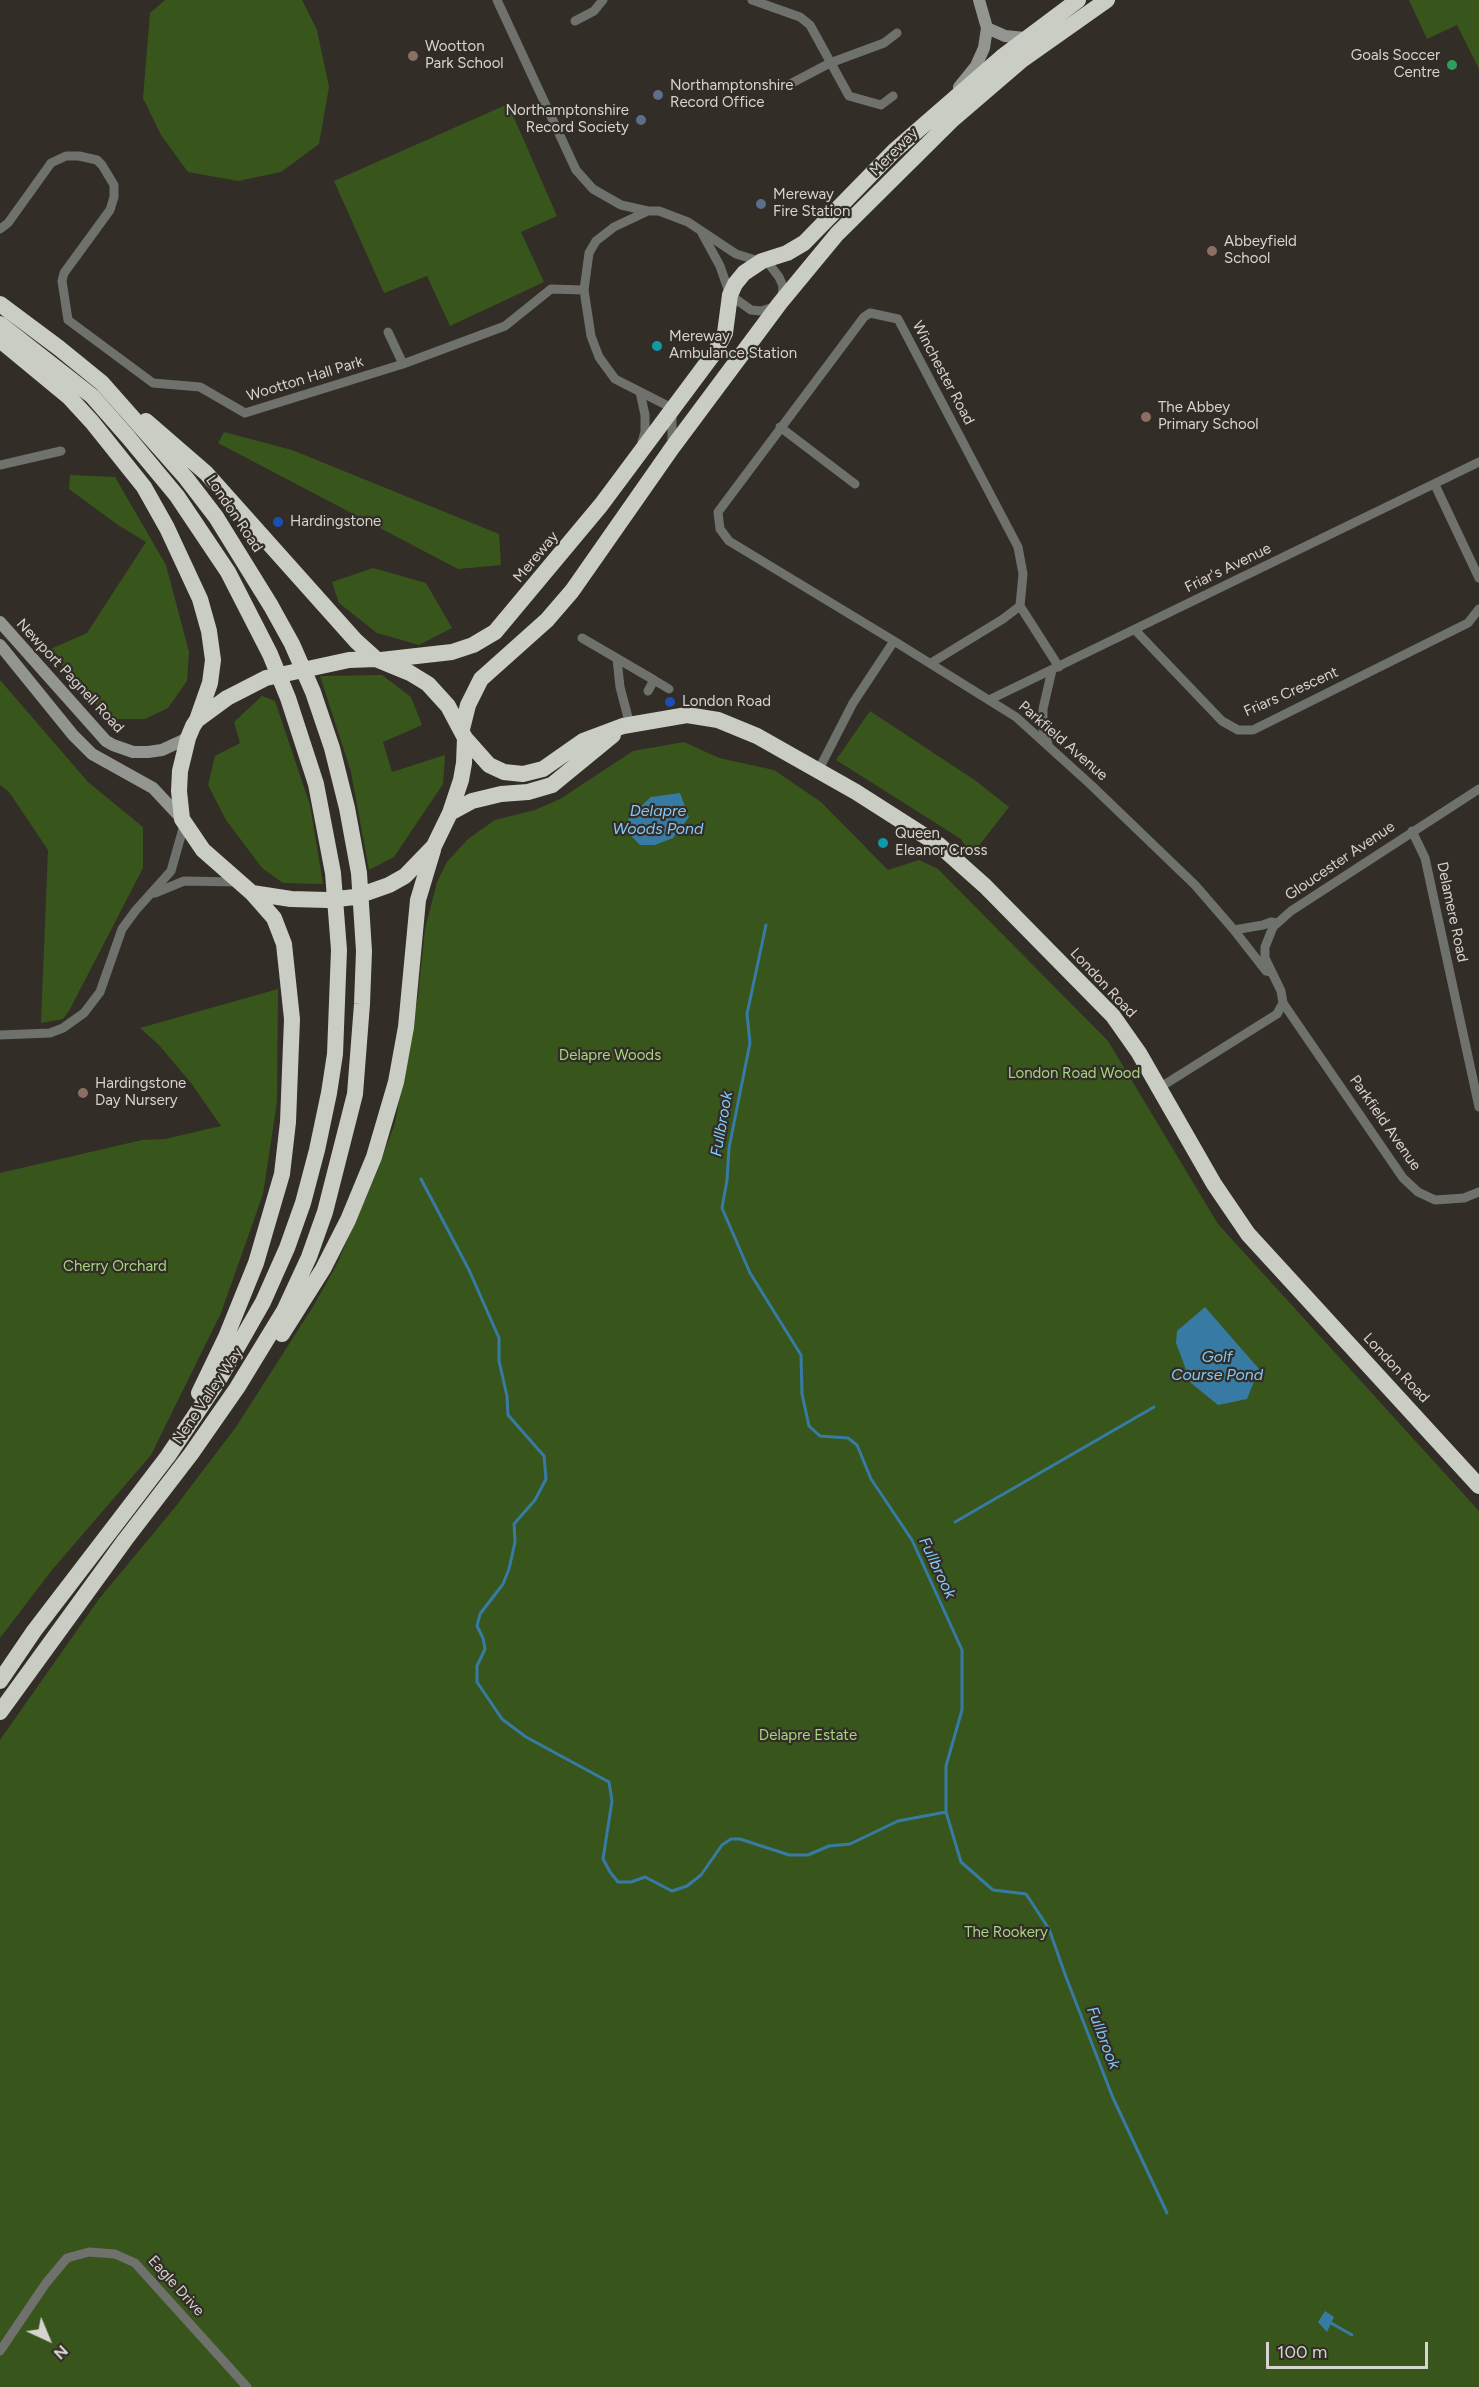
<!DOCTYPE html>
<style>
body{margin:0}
#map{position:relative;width:1479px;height:2387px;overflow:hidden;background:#322d27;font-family:Figtree,sans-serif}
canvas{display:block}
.north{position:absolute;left:18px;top:2309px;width:60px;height:60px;-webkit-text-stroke:4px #322d27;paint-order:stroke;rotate:136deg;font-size:16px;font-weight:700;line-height:24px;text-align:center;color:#d7d3cf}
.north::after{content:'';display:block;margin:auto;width:21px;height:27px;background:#d7d3cf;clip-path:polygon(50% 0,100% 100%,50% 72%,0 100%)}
.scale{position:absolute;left:1266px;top:2342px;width:162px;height:27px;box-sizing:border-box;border:3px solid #d7d3cf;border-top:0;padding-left:8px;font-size:18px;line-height:21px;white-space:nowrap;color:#d7d3cf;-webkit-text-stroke:4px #322d27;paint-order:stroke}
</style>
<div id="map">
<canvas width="1479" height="2387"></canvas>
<div class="north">N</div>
<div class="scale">100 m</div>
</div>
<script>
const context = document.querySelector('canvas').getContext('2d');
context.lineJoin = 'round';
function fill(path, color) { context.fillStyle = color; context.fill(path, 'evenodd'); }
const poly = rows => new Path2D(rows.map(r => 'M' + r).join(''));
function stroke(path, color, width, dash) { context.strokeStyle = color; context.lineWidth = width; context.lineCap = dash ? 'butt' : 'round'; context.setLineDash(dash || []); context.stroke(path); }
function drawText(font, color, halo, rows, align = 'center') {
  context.font = font + ' Figtree,sans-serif'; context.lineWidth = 4.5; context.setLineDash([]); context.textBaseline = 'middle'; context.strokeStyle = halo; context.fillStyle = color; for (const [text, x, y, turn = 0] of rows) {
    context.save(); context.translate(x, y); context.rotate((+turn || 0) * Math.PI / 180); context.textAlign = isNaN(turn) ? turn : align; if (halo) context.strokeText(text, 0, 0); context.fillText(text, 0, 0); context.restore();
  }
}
const green = poly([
 [165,0,302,0,317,30,329,87,319,144,281,172,238,181,188,172,161,135,143,98,150,13],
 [1409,0,1479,0,1479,69,1457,25,1427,39],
 [508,104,557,216,521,232,544,282,450,326,427,276,384,293,334,181],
 [224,432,292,450,499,534,501,565,458,569,218,443],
 [70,475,115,477,166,565,189,652,187,681,168,708,145,719,109,719,48,650,87,633,146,542,118,525,69,489],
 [373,568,426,583,452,628,419,645,377,633,339,603,332,582],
 [382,675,411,697,422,725,383,742,392,772,445,755,443,784,394,857,369,870,351,772,320,676],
 [0,680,88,782,143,827,143,868,70,1009,63,1019,41,1023,48,850,9,792,0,785],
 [262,696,275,701,310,805,323,884,283,883,262,868,226,820,208,785,215,756,240,743,234,722],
 [870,711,976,781,1009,807,971,856,961,839,836,760],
 [684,742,719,758,774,770,821,802,888,870,919,860,938,869,1108,1041,1218,1224,1479,1511,1479,2387,0,2387,0,1740,99,1599,176,1506,236,1427,314,1305,336,1266,376,1174,395,1123,418,996,425,929,437,882,447,862,468,839,495,820,535,810,560,799,633,751],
 [278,989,277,1102,263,1194,221,1313,151,1455,52,1570,0,1638,0,1173,142,1140,165,1139,221,1126,191,1083,159,1045,140,1028]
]);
const water = poly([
 [680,793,689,817,673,838,655,845,640,845,624,829,630,816,651,797],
 [1205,1307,1259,1369,1247,1399,1218,1405,1191,1383,1176,1343,1177,1331],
 [1325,2311,1334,2317,1327,2332,1318,2322]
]);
const stream = poly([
 [766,925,747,1014,750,1043,729,1148,727,1180,722,1208,750,1273,801,1355,802,1394,809,1426,820,1436,848,1438,857,1445,871,1479,912,1540,962,1650,962,1710,946,1766,946,1812,961,1862,993,1890,1026,1894,1049,1929,1066,1977,1113,2098,1167,2213],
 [421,1179,469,1270,499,1338,499,1361,507,1396,508,1415,544,1456,546,1479,535,1500,514,1524,515,1542,509,1569,503,1584,480,1614,477,1626,483,1638,485,1649,477,1666,477,1682,502,1719,526,1737,609,1782,612,1801,603,1859,610,1872,618,1882,631,1882,645,1877,672,1891,687,1886,701,1875,722,1845,731,1839,740,1839,789,1855,808,1855,829,1846,850,1844,898,1821,946,1812],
 [955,1522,1154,1407],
 [1331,2323,1352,2335]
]);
const street = poly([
 [497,0,576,170,593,189,621,205,648,211],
 [752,0,800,17,810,25,849,96,881,105,893,96],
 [575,21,594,11,603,0],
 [790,84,830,63,884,43,897,33],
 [0,229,8,223,51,163,66,156,79,156,97,160,102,165,114,185,114,197,110,210,64,273,62,281,68,320,153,383,200,387,245,413,403,364,505,326,551,289,584,290],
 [702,233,720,266,730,295,751,310,761,311,774,307],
 [388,332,403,364],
 [640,392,645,415,645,432,642,442],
 [780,427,855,484],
 [672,446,672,408,615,379,599,357,591,336,584,290,589,253,596,241,614,227,648,211,659,211,688,222,736,254,769,264,779,277,783,286,782,297],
 [0,465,61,451],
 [1435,485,1479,578],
 [1135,630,1222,721,1238,730,1253,730,1468,623,1479,609],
 [582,638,654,680],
 [894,641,729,541,720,529,718,512,864,317,870,313,898,319,1018,547,1023,574,1020,606,1059,667],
 [617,659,620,687,630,725],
 [931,663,1003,619,1020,606],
 [648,691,654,680,669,689],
 [989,700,1479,462],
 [1048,744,1043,729,1043,709,1052,670],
 [818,771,853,703,894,641,1016,717,1090,784,1195,885,1234,930,1266,971,1271,972],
 [1479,789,1291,911,1273,927,1265,947,1265,958,1281,991,1283,1003,1403,1178,1418,1192,1435,1200,1464,1198,1479,1192],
 [1412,831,1425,858,1479,1107],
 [155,893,184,881,237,882],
 [1234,930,1263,925,1271,922,1276,923],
 [0,1035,50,1033,63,1028,84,1013,100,992,122,929,136,910,171,871,184,825],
 [1159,1088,1277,1014,1283,1003],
 [0,2351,46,2283,67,2258,89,2252,115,2254,135,2263,247,2387]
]);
const secondary = poly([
 [987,28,1005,36,1025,38],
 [959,87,976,66,984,48,987,28,979,0],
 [0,622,106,741,113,745,133,752,148,752,162,750,188,738],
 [0,645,73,735,92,754,153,788,181,818]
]);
const highway = poly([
 [0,304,59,348,102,383,186,478,216,517,271,606,292,644,313,692,332,748,347,808,359,873,364,951,362,1004,355,1094,325,1212,309,1257,284,1311,237,1388,191,1454,125,1540,0,1712],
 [0,324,92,396,128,437,177,496,228,572,270,654,288,698,316,784,333,873,339,950,335,1054,329,1093,317,1150,303,1203,287,1248,263,1302,218,1381,168,1456,34,1631,0,1681],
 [0,340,69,397,92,422,144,487,167,528,200,599,209,631,213,660,210,683,197,720],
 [146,421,206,473,356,641,376,659],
 [376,659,410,673,428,684,448,706,465,738,464,763,461,780,450,813,434,846,405,876,389,885,355,897,328,900,291,899,252,893,203,850,182,819,179,791,180,771,188,738,193,726,197,720,227,698,266,678,349,660,376,659],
 [381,660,452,652,473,645,495,632,601,505,715,352,725,333,730,295,735,284,744,273,762,261,787,253,804,243,894,151,1002,57,1078,0],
 [462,729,468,705,481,679,547,620,572,591,672,448,780,303,837,234,951,121,1022,60,1107,0],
 [465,738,489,765,504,772,523,774,543,769,583,741,623,726,687,715,718,720,757,736,856,792,939,845,985,886,1113,1016,1139,1053,1214,1184,1248,1234,1479,1486],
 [450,813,472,801,501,794,528,792,552,785,613,735],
 [282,1334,323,1269,348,1220,374,1157,396,1082,406,1027,418,900,433,850],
 [199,1393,226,1337,256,1263,282,1174,288,1122,292,1019,284,944,274,918,252,893]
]);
const markers = [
 [413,56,6,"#8d6e63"],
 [1452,65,6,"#2e9e5b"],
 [658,95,6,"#5c6f8a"],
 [641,120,6,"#5c6f8a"],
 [761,204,6,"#5c6f8a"],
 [1212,251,6,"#8d6e63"],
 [657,346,6,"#0f9aa8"],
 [1146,417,6,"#8d6e63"],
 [278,522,6,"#1a4fb4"],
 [670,702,6,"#1a4fb4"],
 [883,843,6,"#0f9aa8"],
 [83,1093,6,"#8d6e63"]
];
const poiNames = [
 ["Wootton",425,47],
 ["Park School",425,64],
 ["Goals Soccer",1440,56,"right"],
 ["Centre",1440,73,"right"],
 ["Northamptonshire",670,86],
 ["Record Office",670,103],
 ["Northamptonshire",629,111,"right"],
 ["Record Society",629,128,"right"],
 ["Mereway",773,195],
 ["Fire Station",773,212],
 ["Abbeyfield",1224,242],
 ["School",1224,259],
 ["Mereway",669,337],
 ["Ambulance Station",669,354],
 ["The Abbey",1158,408],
 ["Primary School",1158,425],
 ["Hardingstone",290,522],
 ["London Road",682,702],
 ["Queen",895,834],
 ["Eleanor Cross",895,851],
 ["Hardingstone",95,1084],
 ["Day Nursery",95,1101]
];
const streetNames = [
 ["Mereway",894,152,-45],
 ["Winchester Road",943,373,62],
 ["Wootton Hall Park",305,379,-17],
 ["London Road",234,514,56],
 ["Mereway",536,557,-50],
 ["Friar's Avenue",1228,568,-26],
 ["Newport Pagnell Road",70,676,47],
 ["Friars Crescent",1291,692,-24],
 ["Parkfield Avenue",1063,741,41],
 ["Gloucester Avenue",1340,861,-34],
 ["Delamere Road",1452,912,78],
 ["London Road",1103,983,47],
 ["Parkfield Avenue",1385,1123,55],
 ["London Road",1396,1368,47],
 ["Nene Valley Way",208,1396,-56],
 ["Eagle Drive",176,2286,48]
];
const parkNames = [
 ["Delapre Woods",610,1056],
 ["London Road Wood",1074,1074],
 ["Cherry Orchard",115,1267],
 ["Delapre Estate",808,1736],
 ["The Rookery",1006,1933]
];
const waterNames = [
 ["Delapre",658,811],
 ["Woods Pond",658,829],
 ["Fullbrook",722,1124,-80],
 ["Golf",1217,1357],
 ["Course Pond",1217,1375],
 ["Fullbrook",937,1568,65],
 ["Fullbrook",1103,2038,69]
];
fill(green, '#38561b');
fill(water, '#377ba4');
stroke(stream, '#377ba4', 3);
stroke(street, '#6f716d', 9);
stroke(secondary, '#939690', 12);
stroke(highway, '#c9cdc4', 16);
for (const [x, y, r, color] of markers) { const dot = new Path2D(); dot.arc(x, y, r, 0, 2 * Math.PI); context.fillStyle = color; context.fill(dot); stroke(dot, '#322d27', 2); }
drawText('15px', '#d7d3cf', '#322d27', poiNames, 'left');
drawText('15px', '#d7d3cf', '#322d27', streetNames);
drawText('15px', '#a6d57f', '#322d27', parkNames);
drawText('italic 16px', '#81caf9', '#322d27', waterNames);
</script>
